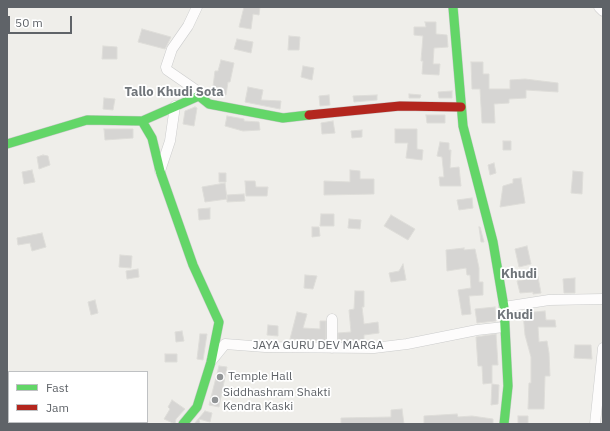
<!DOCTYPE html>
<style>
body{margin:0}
#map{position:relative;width:610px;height:431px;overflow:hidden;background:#efeeea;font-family:"IBM Plex Sans",sans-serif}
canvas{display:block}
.frame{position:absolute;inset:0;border:8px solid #5f6368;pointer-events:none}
.legend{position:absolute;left:8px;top:371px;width:140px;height:52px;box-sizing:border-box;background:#fff;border:1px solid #bfc1c3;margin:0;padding:5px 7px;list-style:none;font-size:12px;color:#5f6368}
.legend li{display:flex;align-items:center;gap:8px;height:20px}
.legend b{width:20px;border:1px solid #bfc1c3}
.scale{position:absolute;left:8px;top:16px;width:64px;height:18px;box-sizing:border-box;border:2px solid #5f6368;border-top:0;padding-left:5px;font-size:12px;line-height:14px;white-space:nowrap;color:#5f6368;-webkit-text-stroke:3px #fff;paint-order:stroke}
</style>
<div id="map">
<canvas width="610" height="431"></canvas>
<div class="frame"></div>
<ul class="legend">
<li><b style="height:5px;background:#63d668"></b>Fast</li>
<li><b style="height:5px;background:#b3261e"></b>Jam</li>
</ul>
<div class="scale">50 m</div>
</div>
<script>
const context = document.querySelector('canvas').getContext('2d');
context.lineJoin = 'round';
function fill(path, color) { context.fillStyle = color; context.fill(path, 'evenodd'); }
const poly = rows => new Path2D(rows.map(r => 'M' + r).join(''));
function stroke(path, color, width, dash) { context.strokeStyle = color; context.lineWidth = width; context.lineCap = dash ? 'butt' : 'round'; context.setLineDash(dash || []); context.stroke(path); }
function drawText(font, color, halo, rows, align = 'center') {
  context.font = font + ' "IBM Plex Sans",sans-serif'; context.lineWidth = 3.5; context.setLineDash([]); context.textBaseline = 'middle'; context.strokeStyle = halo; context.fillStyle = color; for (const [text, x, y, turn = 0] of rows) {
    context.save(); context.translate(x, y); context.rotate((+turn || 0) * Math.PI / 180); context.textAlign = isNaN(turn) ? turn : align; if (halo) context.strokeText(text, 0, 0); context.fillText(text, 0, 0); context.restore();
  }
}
const building = poly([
 [244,7,260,7,259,15,253,14,251,29,239,27,244,7],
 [425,22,436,22,436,34,447,35,448,47,434,48,433,64,440,64,439,75,422,74,423,61,421,61,423,36,414,35,414,27,426,27,425,22],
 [142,29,171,37,165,49,138,42,142,29],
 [289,36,300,37,299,50,288,50,289,36],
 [237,39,253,42,251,53,234,49,237,39],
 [103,46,117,47,117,59,102,59,103,46],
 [221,60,234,63,230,82,228,82,226,95,212,94,215,71,218,71,221,60],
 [471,62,483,62,483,74,489,74,489,89,510,89,510,80,525,79,558,83,558,92,526,90,526,98,509,99,509,103,494,104,495,123,482,123,480,89,472,89,471,62],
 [303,66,314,68,312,80,301,77,303,66],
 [248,87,263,90,261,100,281,101,280,109,245,102,248,87],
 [452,91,452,98,439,98,438,92,452,91],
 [409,94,421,95,420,98,409,98,409,94],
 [329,95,330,105,320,106,319,96,329,95],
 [377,95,377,100,354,102,353,96,377,95],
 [104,98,115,99,113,110,103,109,104,98],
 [195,107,197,108,194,126,183,124,185,111,195,107],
 [426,115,445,115,445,123,427,123,426,115],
 [227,116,244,119,244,121,259,122,260,130,243,131,225,126,227,116],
 [333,121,335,133,322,134,321,123,333,121],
 [104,129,133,129,133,138,105,140,104,129],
 [395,129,417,129,417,149,423,150,422,160,406,158,408,143,395,143,395,129],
 [362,130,362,137,352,138,351,131,362,130],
 [503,141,511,141,511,150,503,150,503,141],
 [440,142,449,143,449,150,451,150,450,168,459,167,461,186,440,186,439,177,444,177,442,157,437,156,440,142],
 [43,155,48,156,50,165,39,169,37,157,43,155],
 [494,163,496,173,490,175,488,165,494,163],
 [32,170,35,182,24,184,22,172,32,170],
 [350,170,360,171,360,179,374,179,374,194,324,195,324,181,350,182,350,170],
 [573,171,583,172,582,194,571,193,573,171],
 [219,173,226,173,226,182,219,182,219,173],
 [521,178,525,203,500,207,503,186,513,183,513,179,521,178],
 [245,181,255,181,256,187,268,187,267,196,246,196,245,181],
 [225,183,227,199,205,202,202,187,225,183],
 [244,194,245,201,227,202,227,195,244,194],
 [472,198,473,208,459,210,457,200,472,198],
 [210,208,210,219,199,220,198,209,210,208],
 [321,214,334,214,334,226,320,226,321,214],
 [391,215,415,229,408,240,384,226,391,215],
 [349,219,361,220,360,229,348,228,349,219],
 [312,227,319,227,320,236,312,237,312,227],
 [479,227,480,227,484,242,481,242,479,227],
 [42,233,46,247,32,251,30,243,18,245,17,238,42,233],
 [527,246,531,264,519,267,515,249,527,246],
 [464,248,464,250,475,249,479,268,479,282,483,282,483,295,469,296,471,314,462,315,458,290,471,288,470,275,467,275,466,268,447,271,446,250,464,248],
 [120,255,132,256,131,268,119,267,120,255],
 [403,264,406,280,391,282,389,273,399,271,403,264],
 [138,269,139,277,127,279,126,271,138,269],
 [305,275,317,276,313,289,304,288,305,275],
 [538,277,541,293,533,294,533,292,520,293,517,281,538,277],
 [575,278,575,293,564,293,563,279,575,278],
 [355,291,364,291,364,307,362,307,364,324,378,322,379,333,364,335,364,340,338,341,338,333,351,332,349,310,354,309,355,291],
 [95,300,98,313,91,315,88,302,95,300],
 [495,307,496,321,477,323,475,309,495,307],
 [545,311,546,320,555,320,556,327,538,327,539,342,547,341,549,353,550,376,545,376,544,409,528,409,529,383,531,383,531,357,525,335,523,313,545,311],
 [297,312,307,314,303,328,320,329,320,321,326,321,326,341,290,339,297,312],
 [268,325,278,326,278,336,267,335,268,325],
 [182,331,184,341,176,342,175,332,182,331],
 [200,334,207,334,203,360,197,359,200,334],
 [496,334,498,365,492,365,492,383,483,384,482,366,478,366,476,337,496,334],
 [575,345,591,345,592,359,574,358,575,345],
 [165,354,177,354,177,362,165,362,165,354],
 [219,366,227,367,219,407,209,405,219,366],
 [492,384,499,385,498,404,491,405,492,384],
 [172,400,185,409,176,419,175,424,164,419,170,409,168,407,172,400],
 [402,409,404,424,341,424,341,418,391,417,391,410,402,409],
 [205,411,212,413,210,422,199,419,200,424,194,424,205,411],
 [457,414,458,417,472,416,493,419,493,424,424,424,424,416,457,414],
 [518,416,528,416,528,424,518,424,518,416]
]);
const street = poly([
 [197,7,188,26,172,49,166,67,167,70,196,90,199,96],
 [599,7,603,11],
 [160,171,170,141,175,106],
 [504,307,549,300,603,299],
 [332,348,332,319],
 [212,360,225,344,265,347,374,348,407,344,477,330,504,327],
 [595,424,603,348]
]);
const fast = poly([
 [453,7,463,126,493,242,504,307,508,386,504,424],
 [142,121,152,138,160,171,193,265,219,322,211,362,197,407,183,424],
 [7,144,87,120,142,121,199,96,209,104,283,118,309,115]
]);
const jam = poly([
 [309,115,400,106,461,107]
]);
const markers = [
 [220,377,4,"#919496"],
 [215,400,4,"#919496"]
];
const streetNames = [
 ["JAYA GURU DEV MARGA",318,346]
];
const poiNames = [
 ["Temple Hall",228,377],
 ["Siddhashram Shakti",223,393],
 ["Kendra Kaski",223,407]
];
const neighbourhoodNames = [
 ["Tallo Khudi Sota",174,92],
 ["Khudi",519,274],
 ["Khudi",515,315]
];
fill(building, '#d6d5d3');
stroke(building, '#deddd9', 1);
stroke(street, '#cbcccc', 11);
stroke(fast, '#cacacb', 10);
stroke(jam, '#cacacb', 10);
stroke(street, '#fdfcfc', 10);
stroke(fast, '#63d668', 9);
stroke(jam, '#b3261e', 9);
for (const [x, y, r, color] of markers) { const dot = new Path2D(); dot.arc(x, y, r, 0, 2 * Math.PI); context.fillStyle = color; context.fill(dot); stroke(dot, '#fff', 1.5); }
drawText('12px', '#5f6368', '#fff', streetNames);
drawText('12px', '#5f6368', '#fff', poiNames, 'left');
drawText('bold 13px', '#70757a', '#fff', neighbourhoodNames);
</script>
